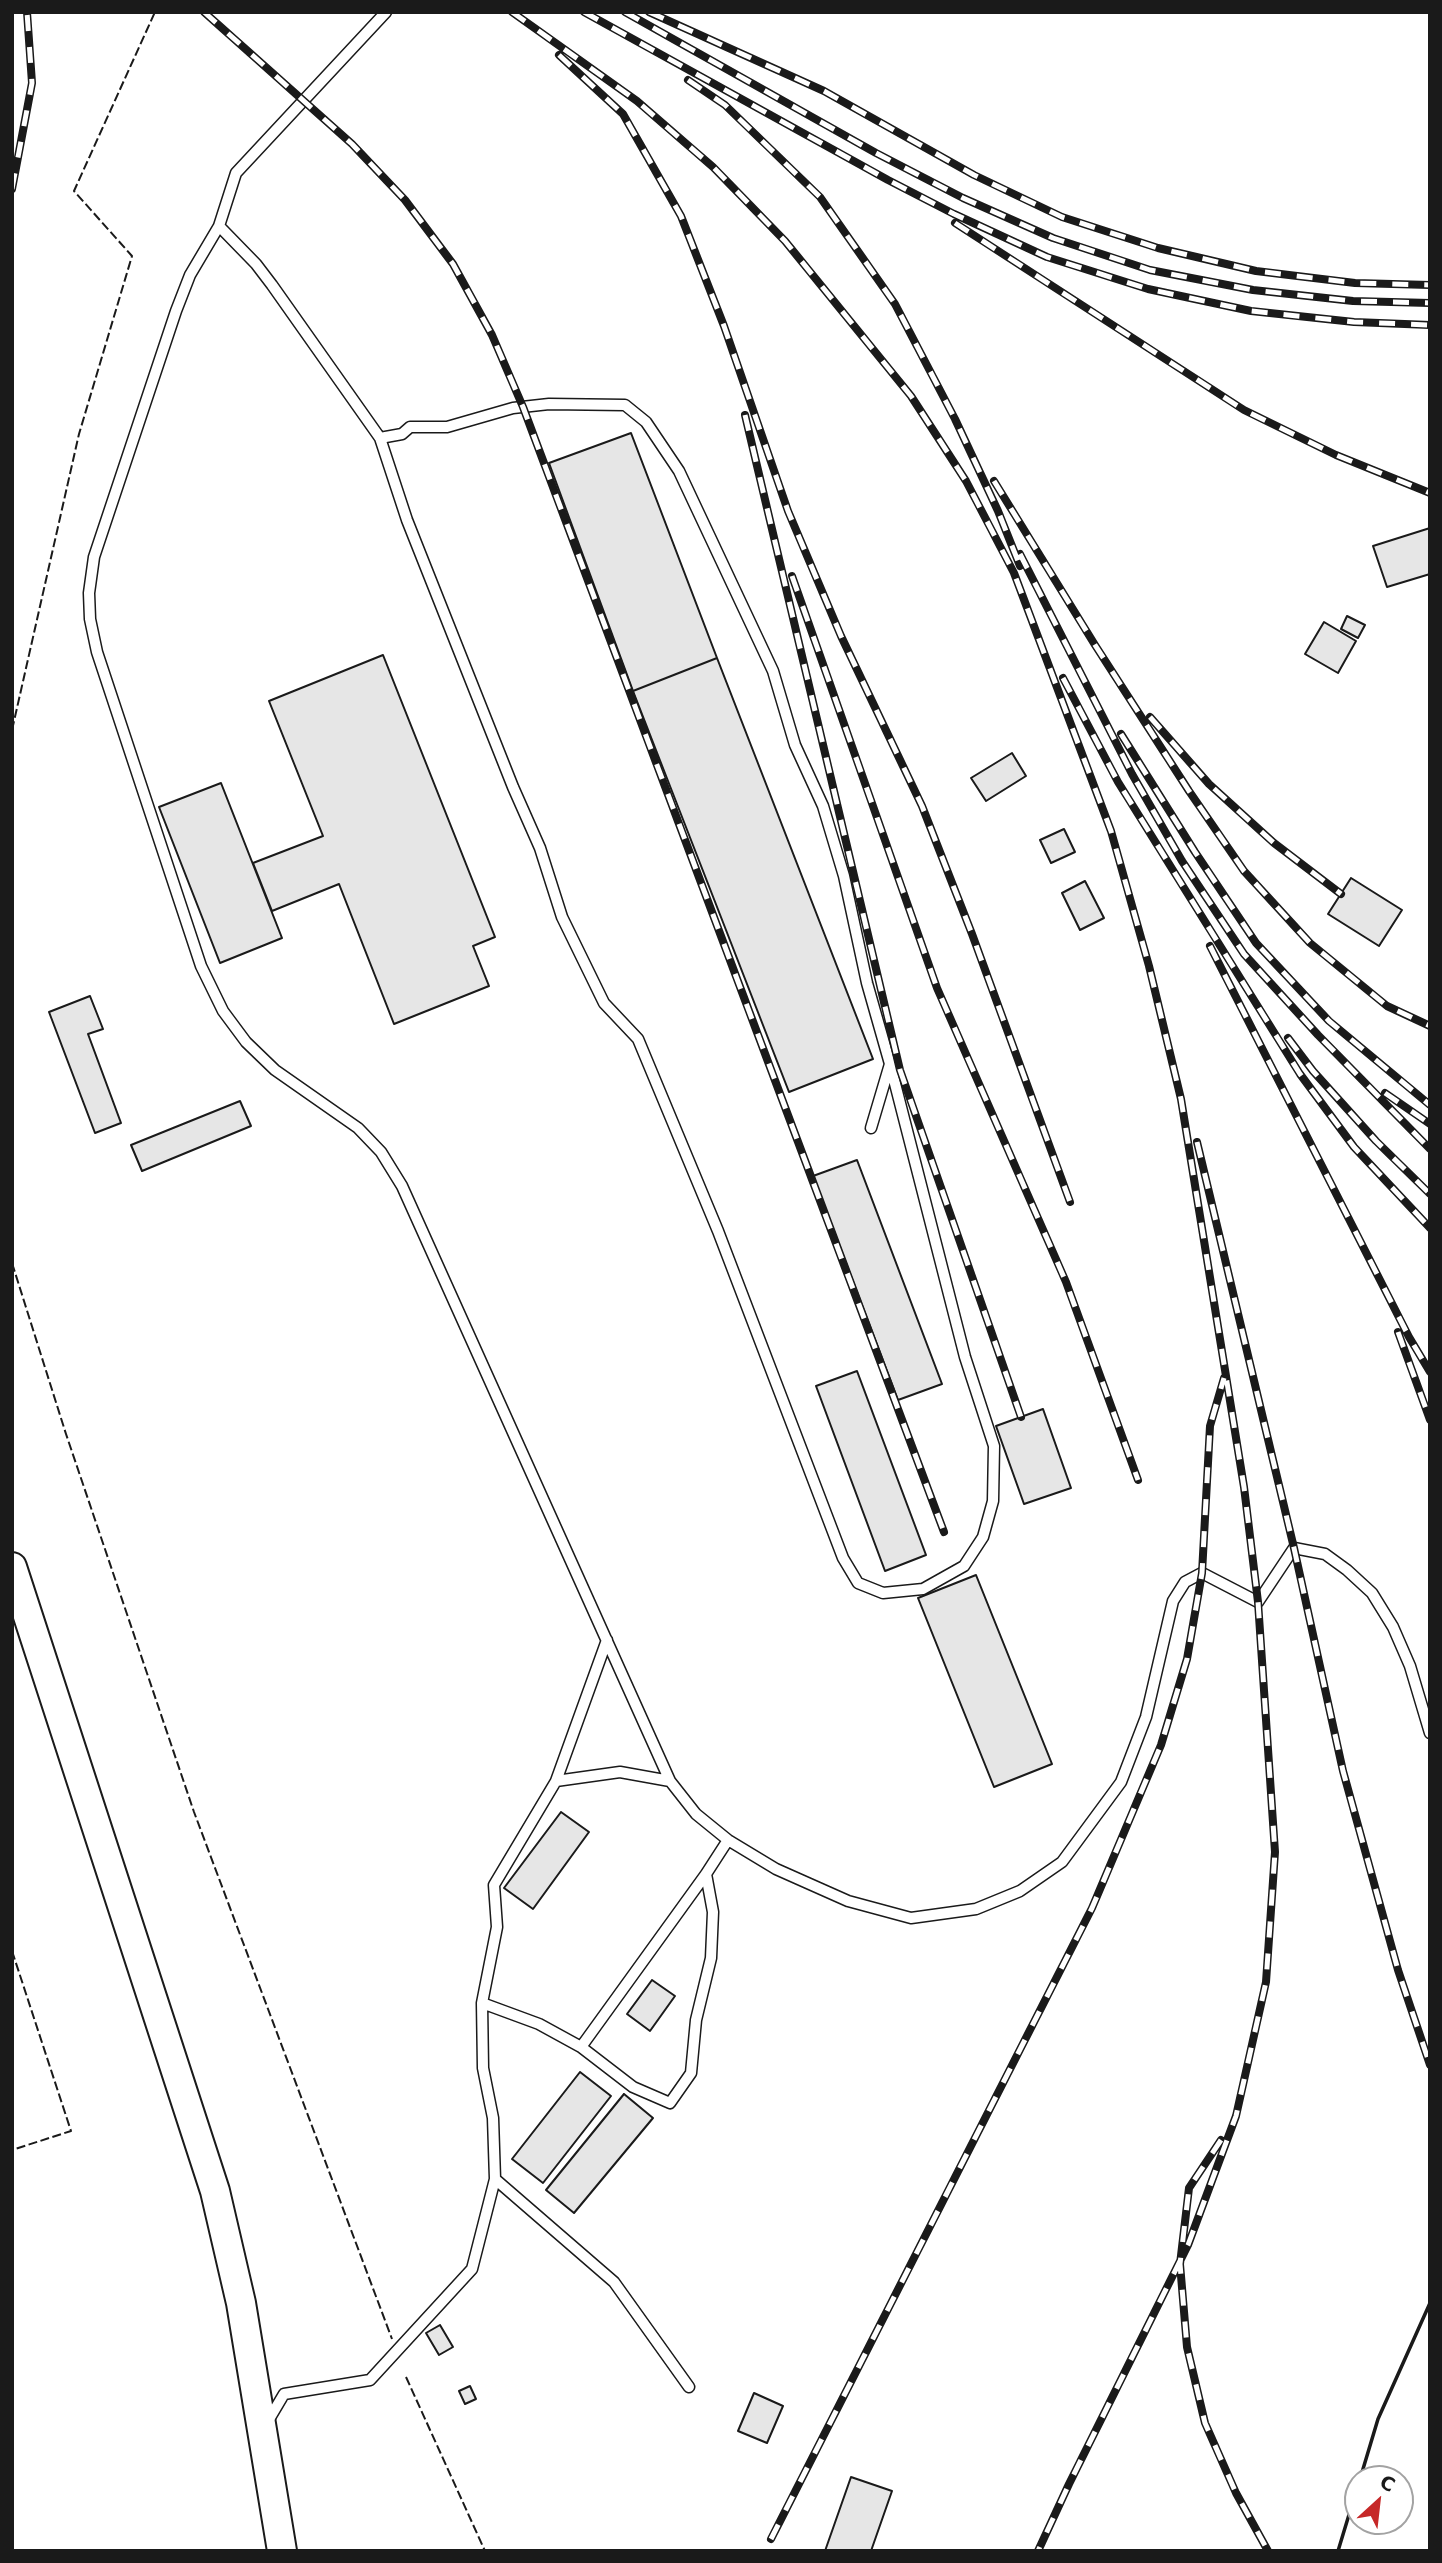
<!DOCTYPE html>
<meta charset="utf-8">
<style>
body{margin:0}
#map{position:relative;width:1442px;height:2563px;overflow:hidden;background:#fff;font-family:"DejaVu Sans",sans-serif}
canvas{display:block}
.frame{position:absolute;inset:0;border:14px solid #1a1a1a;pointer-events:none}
.north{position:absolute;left:1344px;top:2465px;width:70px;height:70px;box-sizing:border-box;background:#fff;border:2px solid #a3a3a3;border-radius:50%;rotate:27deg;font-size:19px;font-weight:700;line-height:28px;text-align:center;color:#1a1a1a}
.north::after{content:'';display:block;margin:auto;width:24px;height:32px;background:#c62828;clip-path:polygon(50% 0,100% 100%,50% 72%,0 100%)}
</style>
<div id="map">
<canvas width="1442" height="2563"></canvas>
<div class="frame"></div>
<div class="north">С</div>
</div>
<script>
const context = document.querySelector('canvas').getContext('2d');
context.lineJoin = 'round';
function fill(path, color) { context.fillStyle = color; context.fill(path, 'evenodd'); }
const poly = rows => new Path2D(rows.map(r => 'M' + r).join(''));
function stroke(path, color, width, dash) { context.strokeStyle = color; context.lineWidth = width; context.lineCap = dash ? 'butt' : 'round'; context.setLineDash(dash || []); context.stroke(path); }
const building = poly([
 [631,433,717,658,633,691,549,463,631,433],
 [1430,528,1430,574,1387,587,1373,546,1430,528],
 [1347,616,1365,625,1358,638,1341,629,1347,616],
 [1324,622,1356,641,1338,673,1305,654,1324,622],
 [383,655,495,937,473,946,489,986,394,1024,339,884,272,911,253,863,323,836,269,701,383,655],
 [717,658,873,1059,789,1092,633,691,717,658],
 [1012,753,1026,776,986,801,971,778,1012,753],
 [221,783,282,938,220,963,159,807,221,783],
 [1064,829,1075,852,1051,863,1040,840,1064,829],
 [1351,878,1402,910,1379,946,1328,914,1351,878],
 [1085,881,1104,918,1080,930,1062,893,1085,881],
 [90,996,103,1029,88,1034,121,1123,95,1133,49,1012,90,996],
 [240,1101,251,1126,142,1171,131,1145,240,1101],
 [857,1160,942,1384,898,1400,813,1176,857,1160],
 [857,1371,926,1555,885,1571,816,1386,857,1371],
 [1043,1409,1071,1488,1024,1504,996,1426,1043,1409],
 [976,1575,1052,1764,994,1787,918,1598,976,1575],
 [561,1812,589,1832,533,1909,504,1888,561,1812],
 [652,1980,675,1996,650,2031,627,2014,652,1980],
 [580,2072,611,2096,543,2183,512,2159,580,2072],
 [624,2094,653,2118,574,2213,546,2190,624,2094],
 [440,2325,453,2347,439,2355,426,2333,440,2325],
 [470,2386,476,2399,465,2404,459,2391,470,2386],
 [754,2393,783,2406,767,2443,738,2431,754,2393],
 [851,2477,892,2491,871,2551,825,2551,851,2477]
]);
const service = poly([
 [386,12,236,173,219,226,190,275,176,311,94,557,89,593,90,619,97,652,201,966,223,1011,246,1042,275,1070,358,1128,381,1152,402,1186,670,1781,696,1814,728,1840,776,1869,848,1901,911,1918,976,1909,1020,1891,1062,1862,1121,1782,1146,1717,1173,1601,1185,1582,1202,1573,1258,1602,1294,1548,1325,1554,1347,1570,1372,1593,1393,1627,1410,1666,1430,1733],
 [219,226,256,264,272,285,380,438,402,434,410,427,447,427,513,408,549,404,625,405,646,422,679,471,773,671,795,745,823,806,844,876,867,983,890,1064,871,1128],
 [380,438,407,520,513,787,540,848,562,917,604,1003,638,1039,718,1231,843,1558,858,1583,883,1593,923,1589,964,1566,983,1537,993,1501,994,1446,965,1357,890,1064],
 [556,1781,620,1772,670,1781],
 [482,2003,539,2024,581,2047,706,1874,728,1840],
 [581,2047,633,2087,670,2103,691,2073,696,2020,711,1958,713,1912,706,1874],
 [495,2179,614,2282,689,2387],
 [268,2421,284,2394,370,2380,472,2269,495,2179,493,2118,483,2068,482,2003,497,1927,494,1885,556,1781,607,1640]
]);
const secondary = poly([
 [12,1567,215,2191,241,2303,282,2551]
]);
const rail = poly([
 [204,12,352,144,405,200,453,264,492,335,523,407,944,1532],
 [512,12,637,101,713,167,785,241,911,396,966,481,1014,573,1111,831,1149,966,1181,1099,1244,1487,1258,1602,1275,1852,1266,1982,1236,2116,1188,2245,1069,2484,1038,2551],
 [584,12,888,180,954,214,1047,257,1148,289,1251,311,1354,322,1430,325],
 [625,12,876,153,963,198,1053,238,1150,270,1253,290,1353,301,1430,303],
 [649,12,824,91,974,175,1062,217,1158,248,1256,271,1355,283,1430,285],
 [559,55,623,114,681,216,724,326,788,511,841,636,922,806,972,934,1070,1202],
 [688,80,725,105,820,197,895,304,955,419,998,511,1020,566],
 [12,189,32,83,27,12],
 [955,223,1244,410,1336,455,1430,493],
 [745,415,900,1070,1021,1417],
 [994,481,1095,645,1189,791,1244,871,1310,943,1387,1006,1430,1026],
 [1020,554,1132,774,1182,861,1244,954,1318,1035,1430,1149],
 [792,576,937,988,1066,1282,1138,1480],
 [1063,678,1118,782,1300,1074,1354,1147,1430,1228],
 [1150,717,1209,784,1274,843,1341,894],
 [1121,734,1195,852,1256,943,1329,1021,1430,1105],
 [1210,946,1409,1337,1430,1372],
 [1288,1038,1313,1071,1376,1141,1430,1194],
 [1385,1093,1430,1124],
 [1197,1142,1294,1548,1343,1771,1398,1970,1430,2065],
 [1398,1332,1430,1420],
 [1221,2140,1189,2188,1180,2264,1187,2347,1205,2423,1236,2493,1268,2551],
 [771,2539,1092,1908,1161,1745,1187,1659,1202,1573,1210,1426,1224,1378]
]);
const fence = poly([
 [12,730,79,434,132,256,74,191,155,12],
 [12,1263,66,1434,194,1812,392,2339],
 [12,1951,71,2131,12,2150],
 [406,2377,485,2551]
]);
const wall = poly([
 [1360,2479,1378,2419,1430,2303],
 [1338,2551,1358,2485]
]);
fill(building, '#e6e6e6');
stroke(building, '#1a1a1a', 2);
stroke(service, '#1a1a1a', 13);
stroke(secondary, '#1a1a1a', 32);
stroke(service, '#fff', 10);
stroke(secondary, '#fff', 28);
stroke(rail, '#1a1a1a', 8);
stroke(rail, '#fff', 5, [16]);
stroke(fence, '#1a1a1a', 2, [9, 3.5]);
stroke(wall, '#1a1a1a', 3.5);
</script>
